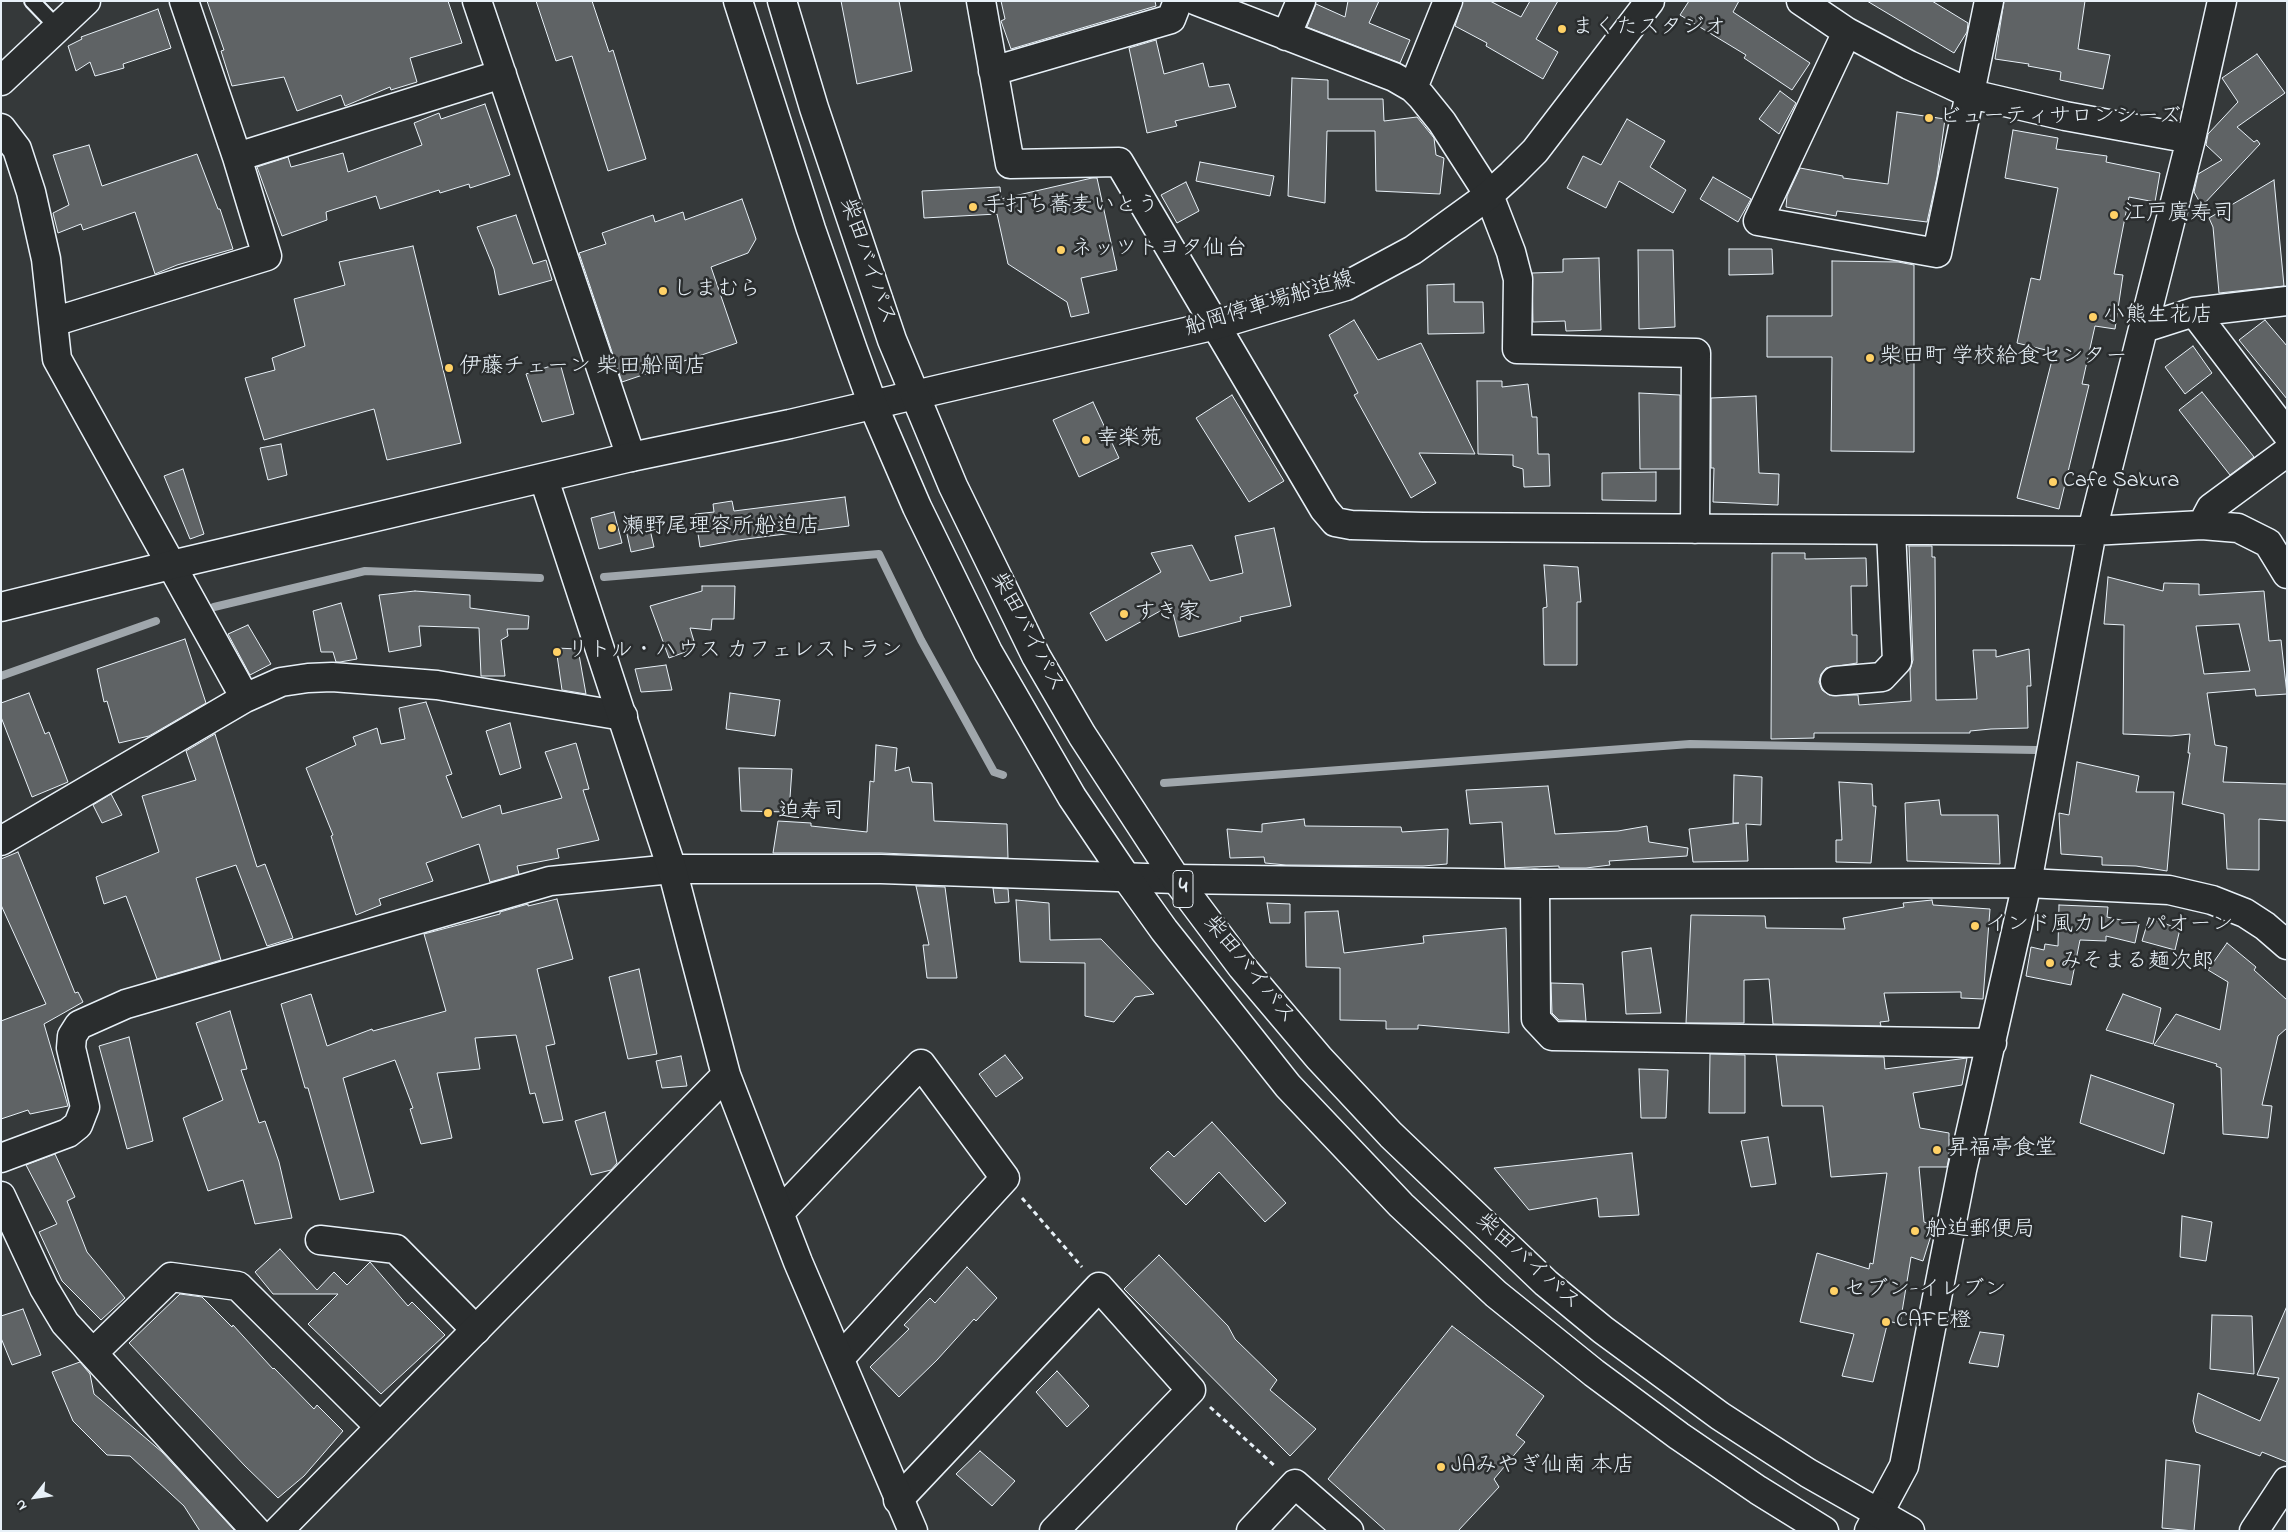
<!DOCTYPE html>
<meta charset="utf-8">
<style>
body{margin:0}
#map{position:relative;width:2288px;height:1532px;overflow:hidden;background:#35393a;font-family:"Indie Flower",sans-serif}
canvas{display:block}
.frame{position:absolute;inset:0;border:2px solid #e8f1f8;pointer-events:none}
.north{position:absolute;left:10px;top:1472px;width:50px;height:50px;-webkit-text-stroke:4px #2a2d2e;paint-order:stroke;rotate:240deg;font-size:14px;font-weight:700;line-height:20px;text-align:center;color:#e8f1f8}
.north::after{content:'';display:block;margin:auto;width:18px;height:22px;background:#e8f1f8;clip-path:polygon(50% 0,100% 100%,50% 72%,0 100%)}
</style>
<div id="map">
<canvas width="2288" height="1532"></canvas>
<div class="frame"></div>
<div class="north">N</div>
</div>
<script>
const context = document.querySelector('canvas').getContext('2d');
context.lineJoin = 'round';
const poly = rows => new Path2D(rows.map(r => 'M' + r).join(''));
function stroke(path, color, width, dash) { context.strokeStyle = color; context.lineWidth = width; context.lineCap = dash ? 'butt' : 'round'; context.setLineDash(dash || []); context.stroke(path); }
function fill(path, color) { context.fillStyle = color; context.fill(path, 'evenodd'); }
function drawText(font, color, halo, rows, align = 'center') {
  context.font = font + ' "Indie Flower","Klee One",sans-serif'; context.lineWidth = 5; context.setLineDash([]); context.textBaseline = 'middle'; context.strokeStyle = halo; context.fillStyle = color; for (const [text, x, y, turn = 0] of rows) {
    context.save(); context.translate(x, y); context.rotate((+turn || 0) * Math.PI / 180); context.textAlign = isNaN(turn) ? turn : align; if (halo) context.strokeText(text, 0, 0); context.fillText(text, 0, 0); context.restore();
  }
}
const stream = poly([
 [604,577,879,554,921,640,994,772,1003,775],
 [214,607,365,571,540,578],
 [1,676,156,621],
 [1164,783,1690,744,2036,750]
]);
const building = poly([
 [207,1,448,1,462,43,410,58,417,82,391,90,390,87,345,106,341,95,297,111,284,77,232,86,221,51,224,50,207,1],
 [536,1,592,1,609,52,613,50,646,159,608,171,572,56,556,61,536,1],
 [841,1,899,1,912,71,857,84,841,1],
 [1001,1,1155,1,1156,6,1011,49,1001,21,1005,19,1001,1],
 [1348,1,1379,1,1369,23,1410,40,1400,63,1307,27,1316,4,1345,17,1348,1],
 [1463,1,1490,1,1521,17,1530,1,1558,1,1536,39,1558,52,1543,79,1486,46,1487,43,1455,26,1463,1],
 [1689,1,1739,1,1733,12,1810,63,1792,90,1744,58,1746,55,1680,15,1689,1],
 [1867,1,1932,1,1968,23,1967,32,1954,53,1867,1],
 [2004,1,2085,1,2078,49,2110,55,2103,89,2060,80,2061,72,2028,66,2029,64,1995,59,2004,1],
 [158,9,171,48,123,64,124,68,95,76,90,62,76,71,68,46,82,39,81,37,158,9],
 [1156,40,1164,74,1203,63,1209,87,1229,84,1236,107,1175,121,1177,126,1147,133,1129,48,1156,40],
 [2257,54,2285,93,2237,127,2254,142,2257,140,2260,144,2202,206,2194,192,2198,174,2222,160,2206,145,2208,134,2238,102,2222,78,2257,54],
 [1292,78,1328,80,1328,99,1383,99,1384,121,1417,117,1434,138,1436,155,1444,158,1440,194,1376,191,1375,131,1327,131,1325,203,1288,196,1292,78],
 [1780,91,1796,103,1779,134,1759,119,1780,91],
 [485,104,510,175,470,188,469,184,440,193,439,190,380,209,376,196,326,212,327,220,282,236,257,167,288,157,291,167,343,153,348,172,422,145,414,123,439,113,441,119,485,104],
 [1897,112,1945,119,1937,177,1927,222,1837,211,1836,216,1786,207,1787,196,1800,168,1843,176,1843,178,1888,184,1897,112],
 [1627,119,1665,141,1650,167,1686,190,1673,213,1619,181,1606,208,1567,188,1583,156,1601,165,1627,119],
 [2013,130,2058,138,2056,149,2107,156,2106,162,2160,173,2155,202,2129,197,2114,274,2123,275,2115,329,2095,326,2082,384,2089,385,2059,509,2017,498,2054,352,2017,343,2031,278,2040,280,2058,188,2005,178,2013,130],
 [89,145,102,186,197,154,218,209,220,209,233,249,177,265,155,274,135,212,83,230,81,224,58,233,53,213,69,205,53,155,89,145],
 [1200,162,1274,176,1270,196,1196,181,1200,162],
 [1713,177,1751,199,1738,222,1700,199,1713,177],
 [1092,178,1097,178,1117,270,1081,278,1089,313,1071,317,1067,302,1008,264,997,214,924,218,922,191,1000,187,1001,199,1092,178],
 [2274,180,2284,286,2219,293,2213,227,2209,218,2274,180],
 [1186,182,1199,211,1177,223,1161,195,1186,182],
 [742,199,756,239,748,253,711,267,737,343,622,382,579,253,606,244,602,233,653,215,655,222,683,212,685,220,742,199],
 [516,215,533,264,546,260,552,280,499,295,494,269,477,227,516,215],
 [413,246,461,443,387,460,374,409,264,440,245,378,275,370,272,358,305,346,294,299,345,285,339,262,413,246],
 [1729,249,1772,249,1773,274,1729,275,1729,249],
 [1638,250,1673,250,1675,327,1639,329,1638,250],
 [1599,258,1601,330,1566,331,1565,321,1533,322,1532,273,1563,272,1563,259,1599,258],
 [1832,261,1898,262,1914,265,1914,452,1831,451,1832,357,1767,357,1767,316,1832,316,1832,261],
 [1454,284,1454,302,1483,302,1484,333,1428,334,1427,285,1454,284],
 [1354,320,1378,360,1421,343,1475,454,1419,453,1436,483,1411,498,1354,395,1358,393,1329,335,1354,320],
 [2265,320,2287,346,2287,399,2239,340,2265,320],
 [2193,346,2212,373,2185,394,2165,367,2193,346],
 [560,363,574,414,542,422,526,374,560,363],
 [1477,381,1502,381,1502,387,1528,384,1532,417,1537,417,1538,454,1549,454,1550,486,1524,487,1523,469,1513,466,1513,455,1478,454,1477,381],
 [2202,392,2254,457,2230,475,2179,410,2202,392],
 [1639,393,1680,395,1680,469,1640,469,1639,393],
 [1232,395,1284,481,1249,502,1196,418,1232,395],
 [1756,396,1759,473,1779,474,1778,505,1713,502,1714,468,1711,468,1711,398,1756,396],
 [1093,402,1119,458,1079,477,1053,420,1093,402],
 [281,444,287,475,268,480,260,448,281,444],
 [183,469,204,534,190,539,164,476,183,469],
 [1656,472,1656,501,1602,500,1602,473,1656,472],
 [845,497,849,526,738,540,700,547,695,514,714,512,713,504,732,501,734,511,845,497],
 [614,512,622,543,599,549,591,518,614,512],
 [649,525,654,547,631,552,626,530,649,525],
 [1274,528,1291,606,1240,617,1241,621,1179,637,1171,605,1106,641,1090,613,1161,572,1151,553,1192,545,1210,581,1243,573,1235,536,1274,528],
 [1909,546,1932,546,1932,557,1935,557,1936,700,1977,699,1973,650,1996,650,1996,657,2029,649,2031,686,2027,686,2028,728,1991,729,1970,731,1970,733,1814,733,1814,738,1771,739,1772,553,1805,553,1805,559,1866,558,1867,586,1851,586,1852,635,1857,635,1857,663,1826,668,1821,674,1819,682,1822,690,1829,695,1858,695,1859,705,1911,701,1910,670,1913,660,1909,546],
 [1544,565,1578,567,1581,602,1577,602,1577,665,1544,665,1543,608,1547,607,1544,565],
 [2108,577,2163,591,2164,583,2199,584,2199,595,2264,591,2269,641,2281,640,2287,694,2256,696,2255,689,2207,693,2215,745,2227,747,2223,782,2287,784,2287,821,2259,819,2259,870,2227,869,2224,814,2182,804,2190,753,2188,753,2190,734,2171,736,2123,734,2124,625,2104,624,2108,577],
 [2239,624,2250,671,2204,674,2196,626,2239,624],
 [702,586,735,586,734,619,712,619,711,630,690,628,696,648,669,658,650,606,702,591,702,586],
 [415,591,470,595,470,608,529,616,528,629,507,629,508,636,501,640,505,676,481,676,479,628,419,626,421,646,389,652,379,595,415,591],
 [341,603,357,659,340,662,336,662,333,652,321,652,313,611,341,603],
 [248,625,271,664,250,675,228,634,248,625],
 [185,639,206,703,149,736,119,743,107,701,104,702,97,669,185,639],
 [556,648,578,649,586,694,562,690,556,648],
 [666,665,672,690,641,692,635,669,666,665],
 [29,693,45,734,49,732,68,782,32,797,1,717,1,703,29,693],
 [730,693,780,700,775,736,726,729,730,693],
 [426,702,452,774,446,776,462,818,500,805,502,814,562,798,545,752,576,743,589,789,583,790,599,840,557,849,559,858,517,866,519,874,490,882,479,844,426,863,433,881,379,899,381,905,356,915,331,836,333,835,306,768,356,745,353,737,377,728,381,744,405,739,399,708,426,702],
 [510,723,521,768,500,775,486,731,510,723],
 [215,734,257,867,265,864,293,938,267,946,236,865,196,878,221,960,157,979,126,896,104,904,96,877,159,852,142,796,196,780,186,751,215,734],
 [876,745,897,748,895,771,909,767,912,782,932,783,934,821,1007,824,1008,858,881,853,773,853,778,821,811,823,811,826,867,832,870,781,874,782,876,745],
 [2077,762,2139,776,2136,792,2174,792,2167,871,2136,866,2102,865,2102,857,2061,854,2059,813,2069,815,2077,762],
 [739,768,792,769,789,812,741,811,739,768],
 [1734,775,1762,777,1761,825,1746,824,1748,861,1693,862,1689,829,1739,823,1733,823,1734,775],
 [1839,782,1872,784,1873,806,1876,806,1871,863,1836,862,1836,840,1842,840,1839,782],
 [1548,786,1555,834,1618,831,1647,826,1649,842,1688,848,1687,856,1609,861,1610,865,1586,868,1559,868,1559,866,1505,868,1502,822,1470,824,1466,790,1548,786],
 [111,794,122,815,102,823,93,805,111,794],
 [1939,800,1941,815,1998,815,2000,864,1907,861,1905,803,1939,800],
 [1304,819,1305,826,1401,827,1402,832,1448,829,1447,864,1423,866,1286,865,1265,863,1264,857,1230,858,1227,829,1262,832,1262,824,1304,819],
 [18,852,75,993,78,992,83,1002,44,1024,68,1106,30,1114,28,1110,1,1119,1,1021,46,1004,1,905,1,859,18,852],
 [916,886,945,887,957,978,927,978,923,945,929,945,916,886],
 [993,888,1008,889,1009,902,995,903,993,888],
 [557,899,573,959,537,969,555,1044,546,1046,563,1120,543,1123,535,1093,530,1094,516,1035,475,1038,480,1069,437,1073,452,1138,421,1144,410,1109,413,1108,395,1060,343,1078,374,1192,340,1200,308,1088,305,1088,281,1004,311,994,327,1046,372,1029,373,1031,446,1011,424,934,500,914,500,912,528,904,528,906,557,899],
 [1016,900,1049,903,1050,940,1101,939,1154,994,1135,997,1114,1022,1085,1016,1085,963,1020,962,1016,900],
 [1932,900,1933,905,1990,909,1983,999,1961,998,1961,992,1884,993,1889,1021,1880,1022,1881,1026,1773,1024,1769,979,1744,980,1744,1023,1686,1023,1691,915,1765,916,1766,928,1845,929,1843,918,1904,907,1903,903,1932,900],
 [1267,903,1290,904,1290,923,1270,923,1267,903],
 [2059,905,2108,907,2107,917,2139,924,2135,943,2106,936,2106,941,2080,940,2071,985,2026,976,2031,947,2044,950,2045,944,2058,946,2059,905],
 [1338,911,1344,953,1424,943,1423,936,1506,928,1509,1033,1418,1025,1418,1029,1386,1029,1386,1021,1340,1020,1340,968,1306,967,1305,912,1338,911],
 [2149,918,2180,929,2175,950,2142,941,2149,918],
 [2227,943,2256,967,2254,970,2287,1000,2287,1028,2278,1036,2262,1105,2272,1106,2268,1138,2223,1134,2221,1068,2216,1066,2217,1064,2154,1045,2176,1014,2220,1030,2228,982,2208,970,2227,943],
 [1651,948,1661,1013,1626,1014,1622,952,1651,948],
 [639,969,657,1054,628,1059,609,977,639,969],
 [1551,983,1583,984,1586,1021,1559,1020,1552,1013,1551,983],
 [2123,994,2161,1008,2153,1044,2106,1030,2123,994],
 [230,1011,247,1069,241,1070,259,1123,265,1121,279,1162,292,1218,255,1224,243,1180,208,1191,183,1118,223,1100,196,1023,230,1011],
 [129,1037,153,1141,127,1149,99,1046,129,1037],
 [1710,1054,1745,1055,1745,1113,1709,1113,1710,1054],
 [1005,1055,1023,1078,996,1097,979,1074,1005,1055],
 [1776,1055,1884,1057,1885,1069,1967,1058,1962,1085,1913,1093,1920,1128,1949,1133,1949,1157,1947,1167,1919,1167,1924,1222,1934,1226,1923,1261,1911,1257,1900,1324,1888,1321,1873,1382,1842,1376,1854,1334,1800,1322,1817,1253,1869,1269,1870,1263,1873,1264,1887,1173,1831,1177,1823,1106,1782,1106,1776,1055],
 [681,1056,687,1086,662,1088,656,1061,681,1056],
 [1639,1069,1668,1070,1666,1118,1641,1118,1639,1069],
 [2091,1075,2174,1104,2164,1154,2080,1123,2091,1075],
 [605,1112,617,1163,611,1170,591,1175,575,1121,605,1112],
 [1212,1122,1286,1203,1265,1222,1219,1172,1186,1205,1150,1168,1168,1151,1174,1157,1212,1122],
 [1768,1137,1776,1184,1751,1187,1741,1141,1768,1137],
 [1632,1153,1639,1215,1599,1217,1597,1198,1529,1210,1494,1168,1632,1153],
 [55,1154,75,1197,67,1201,87,1252,125,1298,101,1320,62,1281,39,1232,57,1224,26,1165,55,1154],
 [2182,1216,2212,1222,2206,1261,2180,1257,2182,1216],
 [280,1249,317,1290,334,1272,347,1285,370,1262,408,1306,412,1302,445,1335,381,1394,308,1324,338,1294,273,1294,255,1272,280,1249],
 [1159,1255,1228,1326,1235,1339,1277,1380,1270,1390,1316,1429,1290,1456,1124,1289,1159,1255],
 [967,1267,997,1298,976,1321,974,1319,937,1360,899,1397,870,1367,909,1329,904,1325,930,1298,935,1303,967,1267],
 [180,1294,202,1297,232,1327,233,1325,273,1369,274,1368,314,1409,317,1405,343,1431,304,1476,278,1498,245,1466,129,1343,180,1294],
 [2287,1306,2287,1462,2262,1452,2260,1456,2196,1432,2193,1421,2198,1393,2260,1421,2279,1378,2257,1375,2287,1306],
 [23,1309,41,1355,12,1365,1,1338,1,1316,23,1309],
 [2212,1315,2252,1316,2254,1374,2210,1369,2212,1315],
 [1452,1326,1544,1396,1516,1435,1525,1442,1494,1479,1499,1487,1458,1531,1386,1531,1328,1479,1452,1326],
 [1980,1332,2004,1335,1998,1367,1969,1363,1980,1332],
 [80,1362,90,1374,94,1394,162,1452,235,1531,200,1531,184,1506,130,1456,107,1455,73,1421,52,1372,80,1362],
 [1057,1371,1089,1406,1067,1427,1036,1392,1057,1371],
 [980,1451,1015,1481,992,1506,956,1474,980,1451],
 [2166,1460,2200,1465,2194,1531,2162,1528,2166,1460]
]);
const path = poly([
 [1022,1198,1082,1267],
 [1210,1407,1276,1467]
]);
const lane = poly([
 [32,1,58,28]
]);
const street = poly([
 [477,1,631,457],
 [981,1,1010,164,1119,162,1324,509,1335,522,1351,525,1423,527,2092,531,2202,525,2238,528,2268,543,2287,574],
 [1197,1,1394,77,1413,88,1421,96,1442,122,1489,195,1511,252,1518,279,1517,349,1696,353,1695,529],
 [1801,1,1847,32,1909,65,1971,94,2065,116,2191,139],
 [1847,32,1758,221,1937,253,1989,1],
 [1286,36,1301,1],
 [993,71,1171,19,1178,1],
 [1,81,86,1],
 [1413,88,1448,1],
 [1,128,17,149,31,192,46,259,57,359,245,698],
 [237,157,502,74],
 [2194,312,2287,434],
 [53,322,267,256,237,157,184,1],
 [2144,328,2194,312,2287,301],
 [2202,525,2211,508,2287,452],
 [1835,681,1882,677,1897,661,1891,530],
 [1,841,245,698,281,682,308,678,332,677,437,685,623,716],
 [1535,884,1536,1019,1552,1036,1992,1043],
 [1,1158,68,1133,78,1125,85,1107,71,1048,72,1036,79,1025,126,1004,550,881,672,869,881,869,1176,879],
 [1,1196,44,1288,65,1323,256,1531],
 [780,1212,921,1064,1005,1178,840,1358],
 [320,1240,396,1249,476,1330],
 [93,1353,171,1277,238,1286,380,1427],
 [898,1500,1099,1287,1191,1390,1054,1531],
 [1251,1531,1295,1484,1349,1531],
 [1869,1531,1904,1466,1962,1170,2027,883,2092,531,2191,139,2222,1],
 [2254,1531,2287,1481]
]);
const secondary = poly([
 [544,479,672,869,726,1075,798,1262,913,1531],
 [1,607,171,565,631,457,790,424,1216,325,1346,286,1413,250,1489,195,1512,174,1535,151,1650,1],
 [1176,879,1535,884,2027,883,2169,890,2212,900,2245,913,2265,926,2287,945],
 [278,1531,726,1075]
]);
const highway = poly([
 [738,1,811,229,853,350,873,405,917,507,988,652,1072,797,1126,877,1164,930,1288,1086,1401,1205,1496,1294,1594,1373,1679,1436,1758,1490,1824,1531],
 [782,1,814,108,892,340,953,486,1036,656,1082,735,1176,879,1242,967,1319,1058,1391,1135,1546,1283,1603,1330,1720,1416,1808,1473,1910,1531]
]);
const markers = [
 [1562,29,5,"#ffd166"],
 [1929,118,5,"#ffd166"],
 [973,207,5,"#ffd166"],
 [2114,215,5,"#ffd166"],
 [1061,250,5,"#ffd166"],
 [663,291,5,"#ffd166"],
 [2093,317,5,"#ffd166"],
 [1870,358,5,"#ffd166"],
 [449,368,5,"#ffd166"],
 [1086,440,5,"#ffd166"],
 [2053,482,5,"#ffd166"],
 [612,528,5,"#ffd166"],
 [1124,614,5,"#ffd166"],
 [557,652,5,"#ffd166"],
 [768,813,5,"#ffd166"],
 [1975,926,5,"#ffd166"],
 [2050,963,5,"#ffd166"],
 [1937,1150,5,"#ffd166"],
 [1915,1231,5,"#ffd166"],
 [1834,1291,5,"#ffd166"],
 [1886,1322,5,"#ffd166"],
 [1441,1467,5,"#ffd166"]
];
const shields = [
 [1183,889,20]
];
const shieldNames = [
 ["4",1183,889]
];
const poiNames = [
 ["まくたスタジオ",1572,29],
 ["ビューティサロンシーズ",1939,118],
 ["手打ち蕎麦いとう",983,207],
 ["江戸廣寿司",2124,215],
 ["ネッツトヨタ仙台",1071,250],
 ["しまむら",673,291],
 ["小熊生花店",2103,317],
 ["柴田町 学校給食センター",1880,358],
 ["伊藤チェーン 柴田船岡店",459,368],
 ["幸楽苑",1096,440],
 ["Cafe Sakura",2063,482],
 ["瀬野尾理容所船迫店",622,528],
 ["すき家",1134,614],
 ["リトル・ハウス カフェレストラン",567,652],
 ["迫寿司",778,813],
 ["インド風カレー パオーン",1985,926],
 ["みそまる麺次郎",2060,963],
 ["昇福亭食堂",1947,1150],
 ["船迫郵便局",1925,1231],
 ["セブン-イレブン",1844,1291],
 ["CAFE橙",1896,1322],
 ["JAみやぎ仙南 本店",1451,1467]
];
const streetNames = [
 ["柴田バイパス",866,262,71],
 ["船岡停車場船迫線",1270,305,-17],
 ["柴田バイパス",1026,633,62],
 ["柴田バイパス",1248,971,51],
 ["柴田バイパス",1527,1263,42]
];
stroke(stream, '#a0a7ac', 8);
fill(building, '#5f6365');
stroke(building, '#e8f1f8', 1);
stroke(lane, '#e8f1f8', 18);
stroke(street, '#e8f1f8', 31);
stroke(secondary, '#e8f1f8', 31);
stroke(highway, '#e8f1f8', 31);
stroke(path, '#e8f1f8', 3, [5, 4]);
stroke(lane, '#2a2d2e', 14);
stroke(street, '#2a2d2e', 28);
stroke(secondary, '#2a2d2e', 28);
stroke(highway, '#2a2d2e', 28);
for (const [x, y, r, color] of markers) { const dot = new Path2D(); dot.arc(x, y, r, 0, 2 * Math.PI); context.fillStyle = color; context.fill(dot); stroke(dot, '#2a2d2e', 2); }
for (const [x, y, w] of shields) { const box = new Path2D(); box.roundRect(x - w / 2, y - 18.5, w, 37, 4); context.fillStyle = '#2a2d2e'; context.fill(box); stroke(box, '#e8f1f8', 1); }
drawText('bold 21px', '#e8f1f8', null, shieldNames);
drawText('22px', '#e8f1f8', '#2a2d2e', poiNames, 'left');
drawText('22px', '#e8f1f8', '#2a2d2e', streetNames);
</script>
